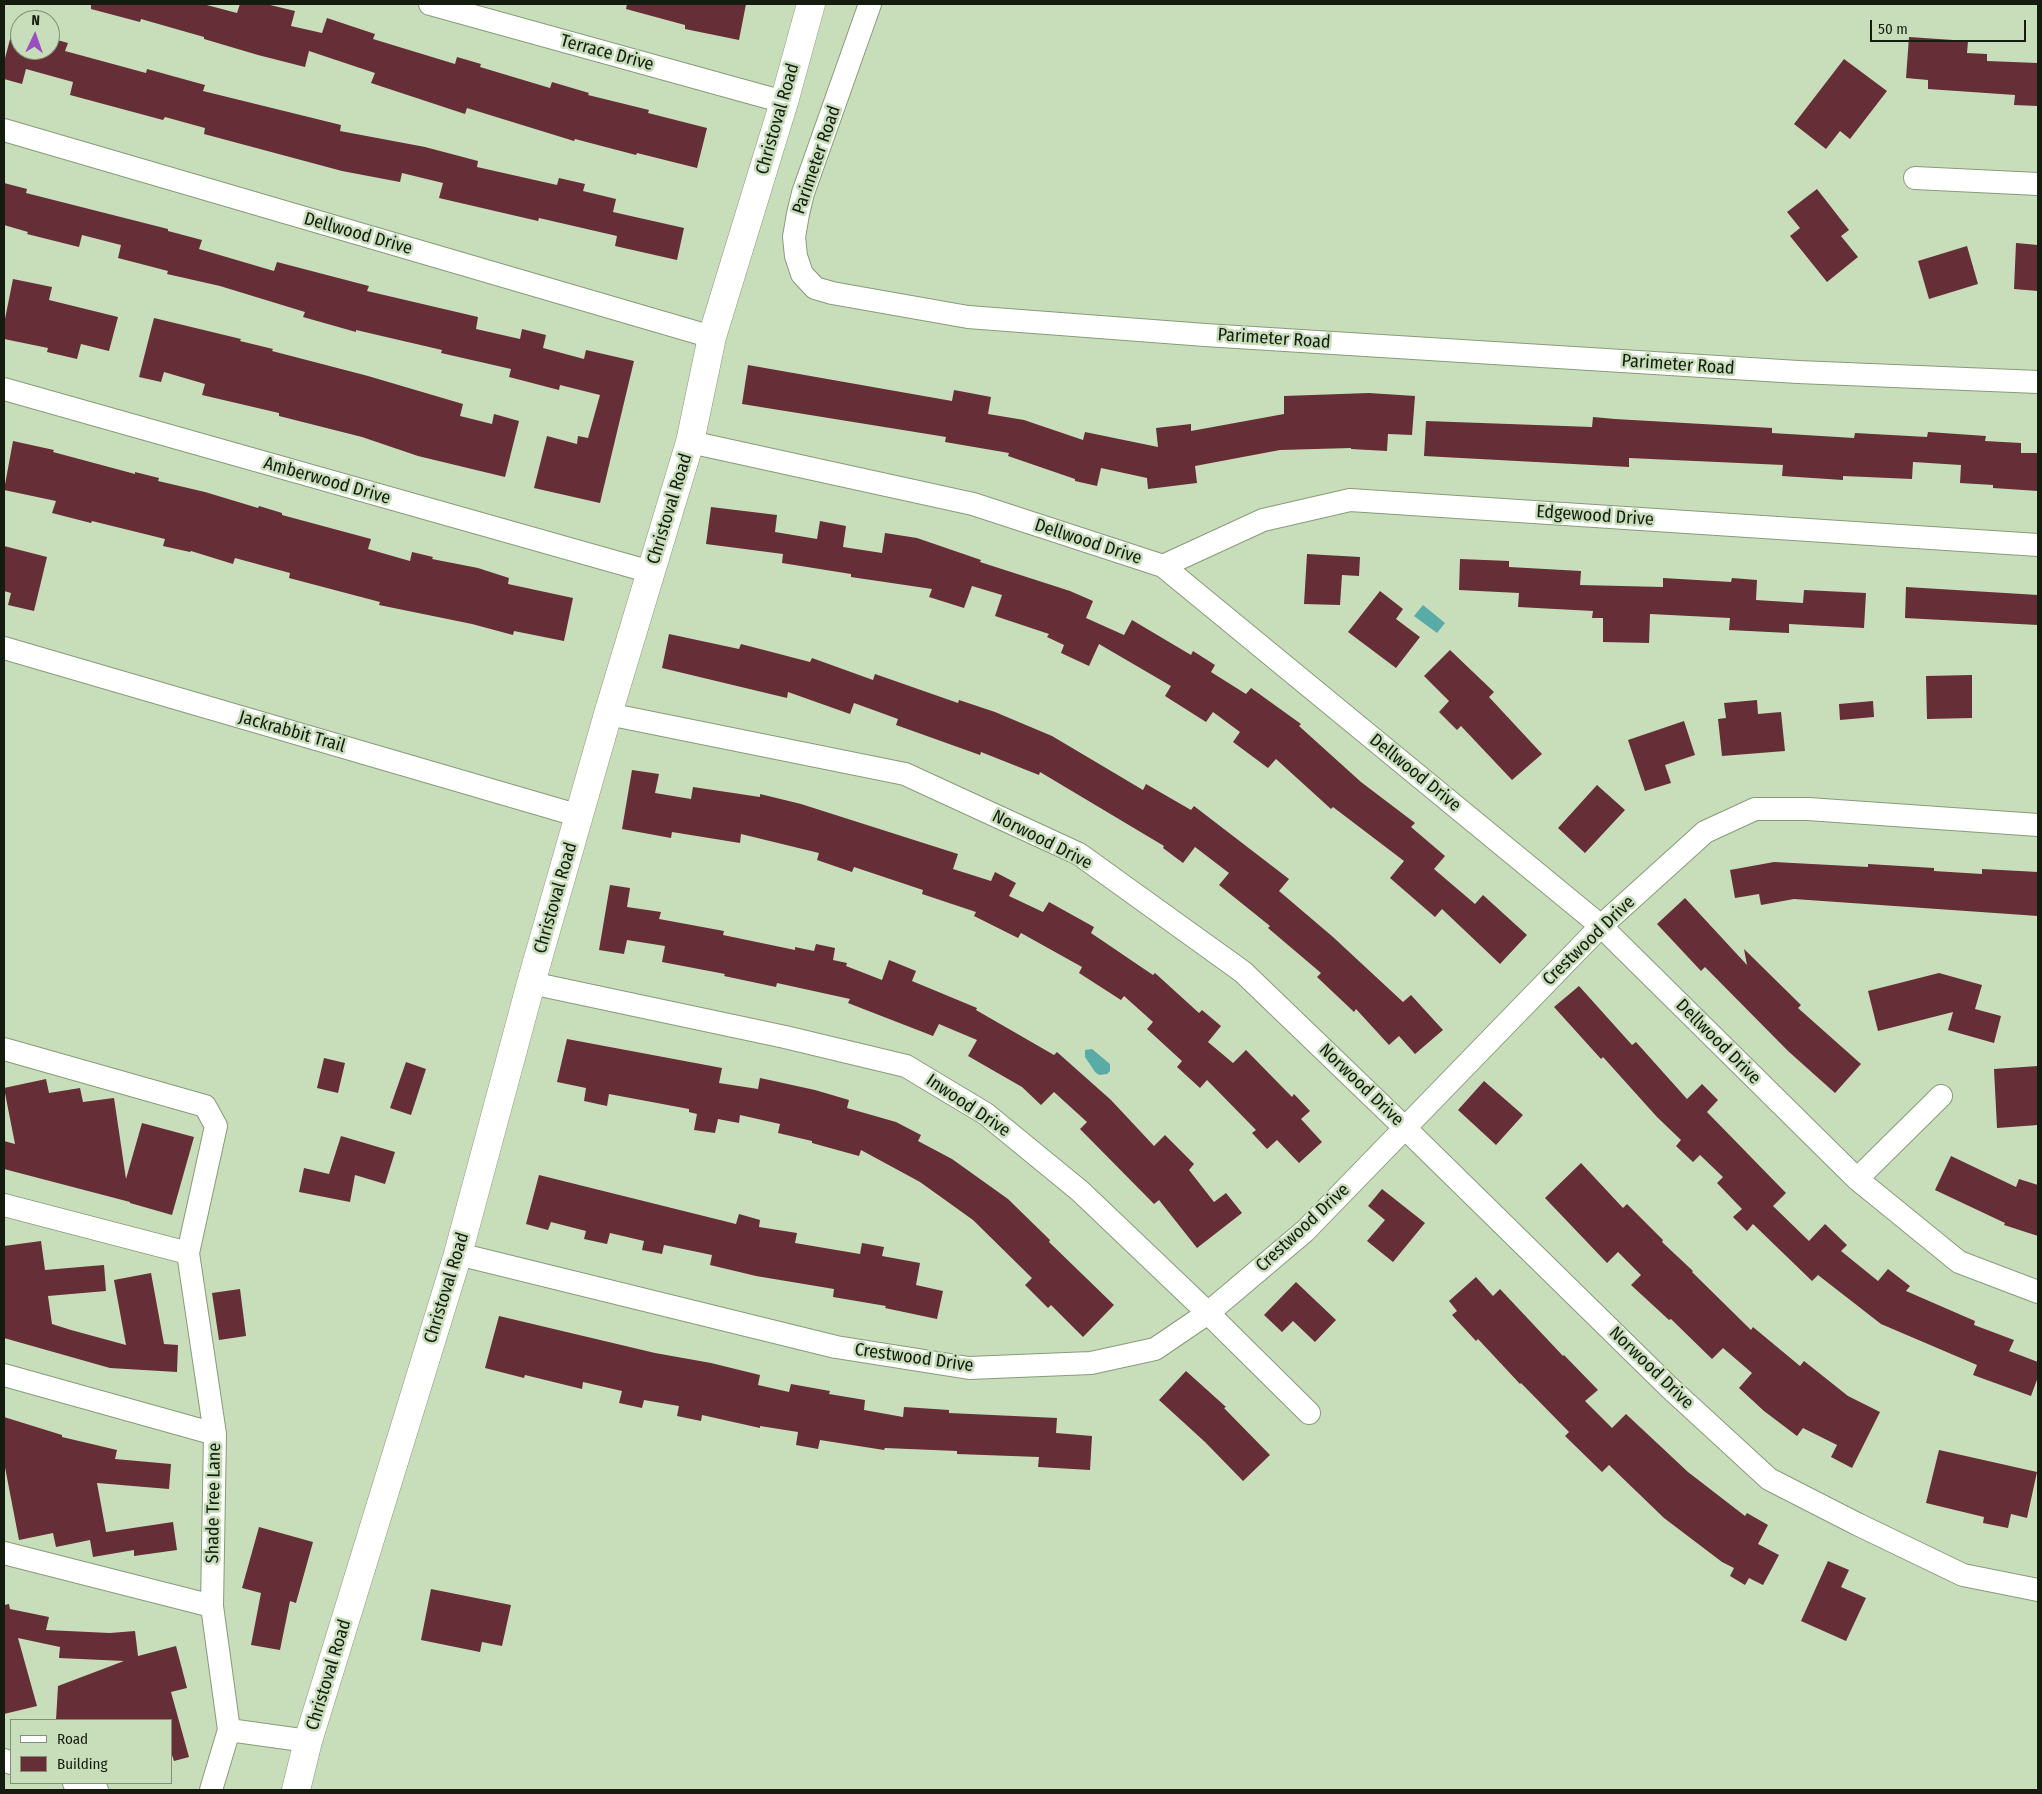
<!DOCTYPE html>
<style>
body{margin:0}
#map{position:relative;width:2042px;height:1794px;overflow:hidden;background:#c8deba;font-family:"Fira Sans Condensed",sans-serif}
canvas{display:block}
.frame{position:absolute;inset:0;border:5px solid #141c0f;pointer-events:none}
.legend{position:absolute;left:10px;top:1719px;width:162px;height:65px;box-sizing:border-box;background:#c8deba;border:1px solid #809076;margin:0;padding:6px 9px;list-style:none;font-size:15px;color:#141c0f}
.legend li{display:flex;align-items:center;gap:10px;height:25px}
.legend b{width:25px;border:1px solid #809076}
.north{position:absolute;left:10px;top:10px;width:50px;height:50px;box-sizing:border-box;background:#c8deba;border:1px solid #809076;border-radius:50%;rotate:3deg;font-size:14px;font-weight:700;line-height:20px;text-align:center;color:#141c0f}
.north::after{content:'';display:block;margin:auto;width:18px;height:22px;background:#9a4ec0;clip-path:polygon(50% 0,100% 100%,50% 72%,0 100%)}
.scale{position:absolute;left:1870px;top:20px;width:156px;height:22px;box-sizing:border-box;border:2px solid #141c0f;border-top:0;padding-left:6px;font-size:15px;line-height:18px;white-space:nowrap;color:#141c0f;-webkit-text-stroke:4px #c8deba;paint-order:stroke}
</style>
<div id="map">
<canvas width="2042" height="1794"></canvas>
<div class="frame"></div>
<ul class="legend">
<li><b style="height:6px;background:#fff"></b>Road</li>
<li><b style="height:14px;background:#662e36"></b>Building</li>
</ul>
<div class="north">N</div>
<div class="scale">50 m</div>
</div>
<script>
const context = document.querySelector('canvas').getContext('2d');
context.lineJoin = 'round';
function fill(path, color) { context.fillStyle = color; context.fill(path, 'evenodd'); }
const poly = rows => new Path2D(rows.map(r => 'M' + r).join(''));
function stroke(path, color, width, dash) { context.strokeStyle = color; context.lineWidth = width; context.lineCap = dash ? 'butt' : 'round'; context.setLineDash(dash || []); context.stroke(path); }
function drawText(font, color, halo, rows, align = 'center') {
  context.font = font + ' "Fira Sans Condensed",sans-serif'; context.lineWidth = 5; context.setLineDash([]); context.textBaseline = 'middle'; context.strokeStyle = halo; context.fillStyle = color; for (const [text, x, y, turn = 0] of rows) {
    context.save(); context.translate(x, y); context.rotate((+turn || 0) * Math.PI / 180); context.textAlign = isNaN(turn) ? turn : align; if (halo) context.strokeText(text, 0, 0); context.fillText(text, 0, 0); context.restore();
  }
}
const water = poly([
 [1423,605,1445,623,1437,633,1414,616],
 [1092,1049,1110,1064,1110,1071,1107,1074,1099,1075,1095,1072,1085,1057,1085,1050]
]);
const building = poly([
 [91,4,203,4,237,13,240,4,266,4,295,11,291,26,322,33,327,18,375,34,373,39,455,64,457,57,481,64,480,67,550,88,552,82,589,93,588,95,649,110,648,113,707,128,697,168,637,153,636,155,575,139,574,141,467,108,465,114,371,83,375,73,309,51,305,67,258,55,204,39,204,37,141,19,140,22,91,9],
 [627,4,746,4,739,40,685,29,685,25,626,9],
 [13,28,20,30,20,50,50,50,50,38,68,43,65,51,146,73,147,69,205,85,203,91,341,125,340,131,425,147,478,161,477,167,557,185,559,178,585,184,583,191,616,199,613,212,684,228,677,260,615,246,617,236,539,218,538,221,439,198,443,183,402,173,400,182,342,171,204,134,205,128,165,117,163,120,70,95,73,82,26,69,22,84,4,79,4,62],
 [1909,37,1968,41,1967,53,1987,54,1987,61,2038,63,2038,106,2014,105,2015,95,1928,89,1928,80,1906,78],
 [1844,59,1887,91,1850,139,1840,131,1826,149,1794,124],
 [4,183,27,189,26,193,168,229,168,231,202,240,199,249,274,271,277,262,369,286,367,291,478,317,476,329,520,339,522,329,546,335,543,348,584,359,586,350,634,361,600,503,534,488,547,436,577,444,578,436,588,438,600,395,560,385,559,390,509,377,511,369,441,353,442,350,356,330,356,332,303,317,305,312,220,286,167,274,168,271,118,258,121,245,82,235,79,247,27,234,28,232,4,225],
 [1817,189,1849,230,1841,236,1858,257,1827,282,1790,236,1800,228,1787,212],
 [2016,243,2038,245,2038,291,2014,289],
 [1967,246,1978,284,1929,299,1918,261],
 [13,279,52,287,49,300,118,317,109,351,81,344,77,359,47,352,48,348,4,339,4,324],
 [154,318,241,339,240,341,273,349,272,351,368,376,463,404,460,416,492,424,494,414,519,421,505,477,418,456,362,437,279,416,279,413,202,395,205,384,164,372,161,382,139,377],
 [748,365,952,401,954,390,991,397,988,414,1024,420,1083,440,1085,432,1158,447,1156,428,1191,424,1191,431,1284,414,1284,396,1369,393,1415,396,1412,435,1388,434,1387,451,1351,449,1351,448,1280,450,1195,466,1197,483,1148,489,1147,478,1101,468,1097,486,1075,481,1075,479,1008,456,1009,453,945,442,946,437,742,404],
 [1593,417,1615,419,1772,428,1772,433,1854,438,1855,433,1927,437,1928,432,1986,436,1985,441,2021,443,2021,453,2038,453,2038,491,1993,488,1993,485,1960,483,1961,465,1913,462,1912,479,1843,476,1843,480,1782,476,1783,465,1629,458,1629,467,1424,456,1426,421,1592,427],
 [13,441,54,450,53,452,135,474,135,472,159,478,158,481,205,492,258,508,259,506,282,513,282,515,371,539,368,549,410,561,412,552,433,557,432,559,478,568,509,578,508,584,573,598,564,641,514,631,513,635,472,624,379,605,380,602,289,578,290,573,235,558,233,564,191,551,190,552,163,546,165,539,92,521,91,523,52,513,56,501,4,490],
 [711,507,777,515,775,532,817,539,820,521,846,526,843,547,882,553,885,533,917,538,981,560,980,562,1070,591,1093,601,1086,618,1124,635,1132,620,1191,655,1193,651,1215,665,1211,672,1246,694,1251,688,1301,724,1299,726,1361,782,1415,823,1411,827,1445,856,1434,869,1475,904,1483,895,1527,935,1500,964,1442,909,1435,917,1390,878,1404,861,1333,807,1331,809,1276,759,1268,768,1233,742,1240,732,1213,712,1206,722,1165,696,1171,686,1099,644,1089,666,1061,653,1064,645,1047,637,1049,634,995,616,1002,595,972,586,964,608,929,597,932,589,851,577,851,574,782,563,783,554,706,544],
 [4,546,47,557,34,611,8,605,11,593,4,591],
 [1307,554,1360,557,1359,576,1342,575,1340,605,1304,604],
 [1460,559,1509,561,1509,567,1581,571,1580,585,1663,587,1663,578,1731,582,1732,578,1757,580,1756,600,1803,603,1804,590,1866,593,1864,628,1789,624,1789,633,1729,630,1730,618,1650,614,1649,643,1603,642,1603,618,1592,618,1593,611,1518,607,1519,593,1459,590],
 [1906,587,2038,595,2038,625,1905,618],
 [1380,591,1403,609,1396,619,1420,637,1396,668,1348,632],
 [669,634,739,649,741,644,810,662,812,658,873,680,875,674,958,703,959,700,995,712,1052,736,1143,790,1146,784,1191,810,1194,806,1289,879,1279,891,1333,937,1403,1002,1411,995,1443,1030,1415,1054,1399,1036,1389,1045,1356,1009,1354,1012,1317,977,1321,973,1268,928,1270,926,1219,885,1229,873,1195,847,1183,863,1163,848,1164,846,1040,772,1039,775,981,752,980,755,896,725,898,719,854,703,850,714,788,692,787,698,662,668],
 [1450,650,1494,692,1489,697,1542,754,1512,780,1461,726,1457,730,1439,712,1449,701,1424,676],
 [1972,675,1972,718,1927,719,1926,676],
 [1757,700,1758,714,1781,712,1785,751,1722,756,1718,719,1726,718,1724,703],
 [1873,701,1874,717,1840,720,1839,704],
 [1684,721,1695,755,1665,765,1671,783,1645,791,1628,740],
 [632,770,659,774,655,793,691,799,693,787,760,797,760,794,801,804,958,854,953,869,991,881,995,872,1016,883,1009,896,1043,912,1049,902,1094,927,1091,933,1153,975,1155,973,1199,1013,1202,1010,1221,1026,1208,1042,1233,1063,1246,1050,1292,1097,1294,1094,1310,1111,1301,1119,1322,1142,1299,1163,1277,1140,1267,1149,1252,1133,1256,1130,1207,1080,1200,1088,1177,1067,1182,1061,1147,1029,1153,1022,1124,996,1121,1000,1079,973,1082,967,1021,933,1018,938,974,916,976,912,922,894,923,890,854,867,852,872,817,860,819,853,741,834,740,843,672,832,671,838,622,829],
 [1597,785,1625,810,1585,853,1558,828],
 [1774,862,1868,867,1868,864,1934,868,1934,871,1982,874,1982,869,2038,872,2038,916,1794,899,1761,905,1759,894,1735,898,1730,870],
 [610,885,630,888,627,907,661,912,659,919,724,931,723,935,795,950,795,947,814,951,816,944,835,948,833,960,847,963,846,966,882,980,889,960,916,971,912,981,977,1008,976,1010,1054,1055,1057,1052,1111,1100,1154,1146,1165,1135,1194,1164,1189,1170,1214,1202,1226,1193,1242,1213,1197,1248,1159,1200,1154,1204,1080,1129,1087,1122,1054,1092,1041,1105,1022,1087,968,1056,977,1040,939,1024,933,1036,848,1003,850,999,777,983,776,987,724,976,725,974,662,962,665,946,627,940,624,954,599,950],
 [1685,898,1747,965,1744,949,1801,1005,1798,1008,1861,1064,1835,1093,1788,1051,1705,967,1701,971,1657,924],
 [1939,973,1982,985,1975,1009,2001,1016,1994,1043,1948,1030,1953,1012,1878,1031,1868,991],
 [1579,986,1632,1045,1636,1042,1687,1099,1702,1084,1718,1100,1707,1112,1786,1193,1773,1206,1809,1241,1825,1224,1847,1245,1841,1251,1878,1281,1888,1269,1910,1286,1906,1291,1975,1321,1974,1325,2014,1340,2009,1351,2038,1362,2038,1377,2031,1396,1973,1375,1977,1365,1881,1324,1818,1275,1812,1281,1753,1224,1747,1231,1733,1217,1742,1209,1717,1183,1723,1177,1700,1155,1693,1162,1676,1146,1681,1140,1657,1117,1603,1057,1601,1059,1554,1007],
 [567,1039,722,1068,719,1083,758,1089,760,1078,815,1090,849,1100,847,1108,896,1122,921,1135,918,1141,952,1159,1008,1199,1050,1240,1049,1242,1114,1305,1083,1337,1051,1305,1048,1308,1025,1285,1032,1278,973,1220,920,1182,861,1150,859,1156,812,1143,812,1141,778,1133,780,1124,740,1115,739,1123,718,1119,715,1133,694,1130,697,1114,689,1112,689,1109,609,1094,607,1106,584,1101,586,1088,557,1082],
 [324,1058,345,1063,338,1093,317,1088],
 [406,1062,426,1069,411,1115,390,1108],
 [2038,1066,2038,1125,1997,1128,1994,1069],
 [46,1079,49,1093,80,1088,83,1102,114,1098,126,1179,142,1123,194,1137,172,1215,130,1203,130,1202,4,1169,4,1141,15,1144,4,1088],
 [1484,1081,1523,1115,1496,1145,1458,1110],
 [341,1136,395,1152,385,1184,355,1175,350,1202,299,1192,304,1168,329,1174],
 [1951,1156,2016,1187,2019,1179,2038,1185,2038,1236,2004,1225,2005,1223,1935,1190],
 [1581,1163,1623,1208,1627,1204,1663,1240,1662,1242,1693,1271,1692,1272,1751,1330,1753,1327,1800,1366,1804,1361,1848,1396,1880,1412,1852,1468,1831,1457,1837,1445,1803,1428,1797,1436,1764,1411,1739,1388,1752,1373,1723,1348,1712,1359,1671,1319,1669,1320,1631,1285,1641,1275,1618,1252,1607,1263,1545,1198],
 [539,1175,736,1224,739,1214,760,1220,759,1227,797,1233,795,1243,860,1254,862,1243,884,1247,882,1256,920,1263,916,1285,943,1291,937,1319,885,1308,886,1306,833,1297,834,1289,756,1276,710,1265,712,1255,664,1245,662,1254,642,1250,644,1241,610,1233,607,1244,584,1239,586,1231,551,1222,548,1230,526,1224],
 [1382,1189,1425,1223,1393,1262,1367,1241,1385,1220,1368,1206],
 [41,1241,45,1270,104,1265,106,1291,48,1296,52,1324,71,1330,126,1345,114,1280,151,1273,164,1344,178,1345,177,1372,110,1368,4,1338,4,1246],
 [1476,1277,1493,1296,1500,1289,1563,1356,1564,1355,1598,1390,1585,1401,1612,1428,1626,1414,1688,1472,1745,1516,1747,1513,1768,1525,1758,1544,1779,1555,1763,1585,1749,1578,1745,1585,1730,1576,1734,1568,1722,1562,1664,1518,1609,1465,1602,1472,1565,1436,1569,1432,1521,1383,1520,1384,1478,1339,1476,1341,1452,1315,1457,1311,1449,1301],
 [1296,1282,1336,1320,1315,1342,1293,1321,1282,1332,1264,1315],
 [240,1289,246,1336,219,1340,212,1293],
 [499,1316,655,1353,711,1363,760,1375,758,1385,789,1392,791,1384,830,1391,829,1394,865,1400,864,1410,903,1417,904,1407,949,1410,949,1413,1057,1418,1056,1433,1092,1436,1090,1470,1038,1467,1039,1457,957,1454,957,1451,885,1448,884,1450,820,1440,818,1449,796,1445,798,1432,760,1426,760,1428,702,1415,701,1421,677,1416,679,1406,644,1400,642,1408,619,1403,622,1391,583,1382,582,1389,525,1375,524,1378,485,1368],
 [1186,1371,1226,1407,1224,1408,1270,1455,1243,1481,1205,1442,1159,1400],
 [4,1417,62,1435,62,1437,117,1450,115,1459,171,1464,169,1489,97,1483,106,1532,173,1522,177,1550,134,1556,134,1550,93,1557,90,1540,56,1547,53,1533,19,1540,4,1462],
 [1939,1450,2037,1472,2027,1518,2011,1514,2008,1528,1983,1523,1984,1517,1926,1503],
 [259,1527,313,1542,296,1603,290,1601,280,1650,251,1645,261,1593,242,1588],
 [1828,1561,1849,1570,1841,1587,1866,1598,1846,1641,1801,1621],
 [431,1589,511,1605,502,1646,482,1642,480,1652,421,1640],
 [9,1604,10,1609,49,1617,46,1630,110,1633,135,1631,138,1656,176,1646,187,1688,171,1692,189,1757,174,1761,171,1752,171,1720,56,1720,58,1686,124,1661,59,1658,60,1647,18,1638,37,1706,4,1714,4,1605]
]);
const street = poly([
 [430,4,784,102],
 [870,4,803,193,798,214,794,237,796,256,802,274,815,288,832,293,968,317,1205,335,1798,372,2038,382],
 [4,130,712,337],
 [1915,178,2038,184],
 [4,389,651,572],
 [690,442,973,504,1163,566,1601,926,1857,1179,1959,1262,2038,1292],
 [1163,566,1263,520,1350,500,2038,545],
 [4,648,580,816],
 [608,714,905,774,1079,854,1243,972,1404,1127,1670,1388,1769,1479,1857,1524,1963,1575,2038,1590],
 [531,983,785,1037,906,1066,986,1114,1080,1191,1208,1313,1309,1413],
 [4,1049,205,1106,216,1126,188,1253],
 [1857,1179,1941,1096],
 [4,1205,188,1253,215,1434],
 [458,1254,836,1347,969,1368,1091,1363,1155,1349,1208,1313,1305,1231,1601,926,1705,832,1755,809,1808,809,2038,825],
 [4,1375,215,1434,212,1606,229,1730],
 [4,1553,212,1606],
 [4,1760,11,1763],
 [74,1783,97,1790],
 [211,1790,229,1730,308,1741]
]);
const secondary = poly([
 [296,1790,308,1741,458,1254,531,983,608,714,690,442,712,337,784,102,811,4]
]);
const streetNames = [
 ["Terrace Drive",607,53,15],
 ["Christoval Road",778,119,-74],
 ["Parimeter Road",817,160,-71],
 ["Dellwood Drive",358,234,16],
 ["Parimeter Road",1274,339,4],
 ["Parimeter Road",1678,365,4],
 ["Amberwood Drive",327,481,16],
 ["Christoval Road",670,509,-73],
 ["Edgewood Drive",1595,516,4],
 ["Dellwood Drive",1088,542,18],
 ["Jackrabbit Trail",292,732,16],
 ["Dellwood Drive",1415,773,39],
 ["Norwood Drive",1042,840,27],
 ["Christoval Road",556,898,-74],
 ["Crestwood Drive",1589,941,-44],
 ["Dellwood Drive",1718,1042,45],
 ["Norwood Drive",1361,1085,44],
 ["Inwood Drive",968,1106,34],
 ["Crestwood Drive",1303,1228,-43],
 ["Christoval Road",447,1288,-73],
 ["Crestwood Drive",914,1358,8],
 ["Norwood Drive",1651,1368,44],
 ["Shade Tree Lane",214,1503,-89],
 ["Christoval Road",329,1675,-73]
];
fill(water, '#59aba8');
fill(building, '#662e36');
stroke(street, '#879b79', 24);
stroke(secondary, '#879b79', 29);
stroke(street, '#fff', 22);
stroke(secondary, '#fff', 28);
drawText('18px', '#141c0f', '#c8deba', streetNames);
</script>
